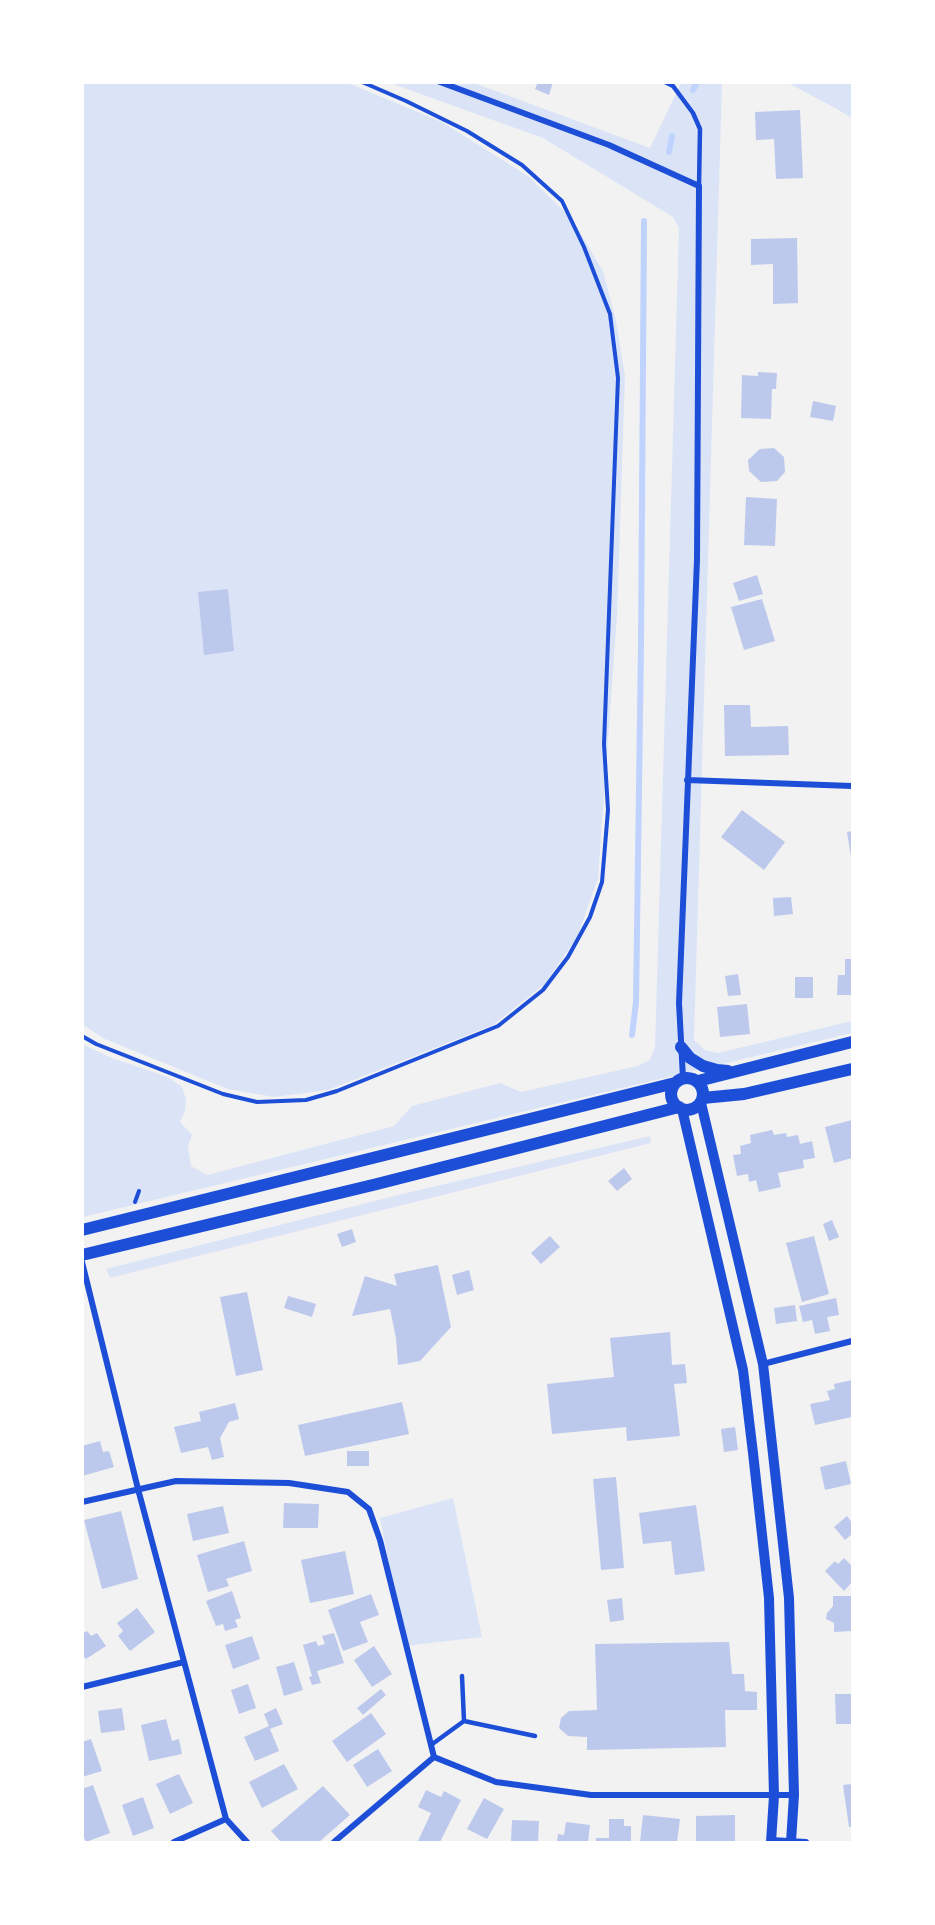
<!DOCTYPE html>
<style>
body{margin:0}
#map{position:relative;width:935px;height:1925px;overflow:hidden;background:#f2f2f2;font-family:Montserrat,sans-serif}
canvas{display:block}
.frame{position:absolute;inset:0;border:84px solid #fff;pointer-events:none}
</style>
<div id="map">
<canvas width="935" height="1925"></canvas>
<div class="frame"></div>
</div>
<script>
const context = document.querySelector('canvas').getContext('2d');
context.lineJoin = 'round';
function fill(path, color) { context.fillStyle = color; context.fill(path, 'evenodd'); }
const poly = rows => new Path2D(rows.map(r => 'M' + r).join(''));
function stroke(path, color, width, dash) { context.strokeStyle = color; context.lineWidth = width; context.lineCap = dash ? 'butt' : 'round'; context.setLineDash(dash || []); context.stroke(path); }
const green = poly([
 [82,83,348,83,442,122,528,176,572,219,603,271,616,321,625,376,617,616,598,879,577,937,545,984,493,1025,328,1090,274,1097,228,1089,105,1039,83,1025],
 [390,83,474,83,650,148,681,83,722,83,694,1040,705,1050,718,1053,852,1021,852,1033,83,1217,82,1044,112,1058,168,1077,182,1087,186,1099,185,1111,180,1122,192,1135,188,1146,191,1166,207,1175,394,1126,412,1106,500,1083,521,1092,638,1066,650,1060,655,1047,679,228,673,217,543,138],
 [788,83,852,83,852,118,835,108],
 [650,1136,651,1143,110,1278,106,1269,402,1194],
 [453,1498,482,1637,405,1646,380,1518]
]);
const stream = poly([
 [693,90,697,82],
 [669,152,672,136],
 [632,1035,636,1002,641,644,644,221]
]);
const building = poly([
 [538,82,553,82,549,95,535,89],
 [800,110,803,178,776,179,774,139,756,140,755,112],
 [797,238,798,303,773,304,773,264,751,265,751,239],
 [758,372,777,373,776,389,772,389,771,419,741,418,742,375,758,376],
 [813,401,836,406,833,421,810,417],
 [774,448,784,457,785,472,777,481,761,482,749,471,748,460,760,449],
 [746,497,777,499,775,546,744,545],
 [757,575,763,594,739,601,733,583],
 [228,589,234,651,204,655,198,592],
 [762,599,775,641,744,650,731,607],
 [724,705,750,705,751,727,788,726,789,755,725,756],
 [742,810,785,842,764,870,721,837],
 [852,831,852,857,851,857,847,832],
 [791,897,793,914,774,916,773,898],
 [845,959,852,959,852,995,837,995,838,975,845,975],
 [738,974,741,995,728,996,725,976],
 [795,977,813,977,813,998,795,998],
 [747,1004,750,1034,720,1037,717,1007],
 [852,1120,852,1158,834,1163,825,1127],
 [772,1130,774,1135,786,1133,787,1137,798,1135,800,1144,812,1141,815,1158,803,1160,804,1168,778,1173,781,1187,759,1192,756,1180,749,1182,748,1174,737,1176,733,1155,741,1154,740,1146,751,1143,750,1135],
 [624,1168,632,1179,617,1191,608,1181],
 [832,1220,839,1237,829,1241,823,1224],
 [352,1229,356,1242,342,1247,337,1234],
 [550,1236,560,1247,541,1264,531,1253],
 [814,1236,829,1294,802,1302,786,1243],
 [438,1265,451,1327,420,1361,398,1365,396,1338,390,1309,352,1316,365,1276,397,1286,394,1274],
 [469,1270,474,1290,457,1295,452,1275],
 [247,1292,263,1370,236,1376,220,1297],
 [288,1296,316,1304,312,1317,284,1308],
 [836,1298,839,1315,827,1317,830,1331,815,1334,812,1320,803,1322,799,1306],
 [795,1305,797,1321,776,1324,774,1308],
 [670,1332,672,1365,685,1364,687,1383,674,1384,680,1436,627,1441,626,1427,552,1434,547,1384,614,1377,610,1338],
 [852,1380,852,1417,815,1425,810,1404,830,1400,827,1391,835,1389,834,1384],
 [402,1402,409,1434,305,1456,298,1425],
 [235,1403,239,1419,229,1422,220,1438,224,1457,212,1460,208,1447,181,1453,174,1427,201,1421,199,1412],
 [735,1427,738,1450,724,1452,721,1429],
 [100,1441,103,1452,109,1451,114,1467,82,1476,82,1446],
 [347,1451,369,1451,369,1466,347,1466],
 [846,1461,851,1484,825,1490,820,1467],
 [616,1477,624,1568,601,1570,593,1479],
 [284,1503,319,1504,318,1528,283,1528],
 [696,1505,705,1571,675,1575,671,1541,643,1544,639,1513],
 [223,1506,229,1533,193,1541,187,1514],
 [121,1511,138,1579,102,1589,84,1520],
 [847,1516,852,1523,852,1534,845,1540,834,1527],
 [244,1541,252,1571,226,1579,229,1586,208,1592,197,1555],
 [345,1551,354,1594,310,1603,301,1560],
 [844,1558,852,1566,852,1582,844,1591,825,1571,835,1561,838,1564],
 [232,1591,241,1618,235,1620,238,1627,225,1631,223,1624,216,1626,206,1601],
 [371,1594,379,1615,360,1622,368,1642,343,1651,328,1610],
 [833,1596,852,1596,852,1631,834,1632,834,1623,826,1619,827,1613,833,1606],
 [622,1598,624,1620,610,1622,607,1600],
 [137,1608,155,1632,130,1651,118,1636,123,1631,117,1623],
 [87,1631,91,1636,97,1633,106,1646,86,1659,82,1655,82,1634],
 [334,1633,344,1663,317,1671,321,1683,312,1685,309,1677,312,1676,303,1645,316,1641,318,1646,325,1644,322,1636],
 [252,1636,260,1659,233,1669,225,1645],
 [729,1642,732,1674,744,1674,745,1691,757,1692,757,1710,725,1710,726,1747,587,1750,587,1737,568,1736,559,1728,561,1718,569,1711,597,1710,595,1644],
 [374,1646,392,1674,372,1687,354,1660],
 [294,1662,303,1690,284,1696,276,1667],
 [248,1684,256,1708,239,1714,231,1690],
 [381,1689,386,1695,363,1715,357,1708],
 [835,1694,852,1694,852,1724,836,1724],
 [122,1708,125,1730,101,1733,98,1711],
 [276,1708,283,1724,270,1729,279,1751,255,1761,244,1737,269,1726,264,1714],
 [371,1713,386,1734,347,1762,332,1741],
 [166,1719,172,1741,179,1739,182,1754,149,1761,141,1725],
 [91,1739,102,1771,82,1777,82,1742],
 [378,1749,392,1771,367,1787,353,1765],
 [284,1764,298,1789,262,1808,249,1782],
 [179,1774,193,1803,170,1814,156,1784],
 [852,1784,852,1827,849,1827,843,1785],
 [93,1785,110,1833,86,1842,82,1833,82,1789],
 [323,1786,350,1815,319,1842,281,1842,271,1831],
 [426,1790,441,1797,444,1791,461,1800,440,1842,422,1842,418,1841,431,1813,418,1807],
 [143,1797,154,1828,133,1836,122,1805],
 [484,1798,504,1809,487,1839,467,1829],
 [643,1815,680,1819,677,1842,640,1842],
 [735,1815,735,1841,696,1842,696,1816],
 [609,1819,624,1819,624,1826,631,1826,631,1842,596,1842,596,1838,609,1838],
 [512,1820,539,1821,538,1842,511,1842],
 [566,1822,590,1825,588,1842,557,1842,558,1834,564,1835]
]);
const path = poly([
 [82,1036,96,1044,223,1094,257,1102,306,1100,337,1091,498,1026,543,990,568,957,590,917,602,882,608,810,604,744,618,378,610,314,584,247,562,201,522,165,467,131,406,101,362,82],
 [135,1202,139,1191]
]);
const service = poly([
 [665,82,673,86,693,113,700,129,699,186],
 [464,1721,535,1736],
 [431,1745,464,1721,462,1676]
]);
const minor = poly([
 [440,82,609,145,699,186,697,560,679,1003,683,1078],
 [687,780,852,786],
 [82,1262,138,1489,226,1819,247,1842],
 [763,1364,852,1341],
 [82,1502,176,1481,289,1483,348,1492,369,1509,380,1540,434,1757,496,1782,591,1795,794,1795],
 [82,1687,184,1662],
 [771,1840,806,1842],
 [174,1842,226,1819],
 [334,1842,434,1757]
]);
const tertiary = poly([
 [701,1103,763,1364,789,1598,794,1795,791,1842],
 [682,1109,743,1370,753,1453,769,1598,774,1796,771,1842]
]);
const secondary = poly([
 [681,1047,690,1058,703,1066,717,1070,728,1071],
 '671 1094a16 16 0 1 1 32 0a16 16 0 1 1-32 0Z',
 [698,1081,852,1042],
 [703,1098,744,1094,852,1069],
 [82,1230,675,1083],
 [82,1255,377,1184,679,1107]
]);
fill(green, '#dbe4f7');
stroke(stream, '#bfd3fe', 6);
fill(building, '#bdc9ec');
stroke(path, '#1d4ed8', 4);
stroke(service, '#1d4ed8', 4.5);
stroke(minor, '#1d4ed8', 6);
stroke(tertiary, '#1d4ed8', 10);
stroke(secondary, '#1d4ed8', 12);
</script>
